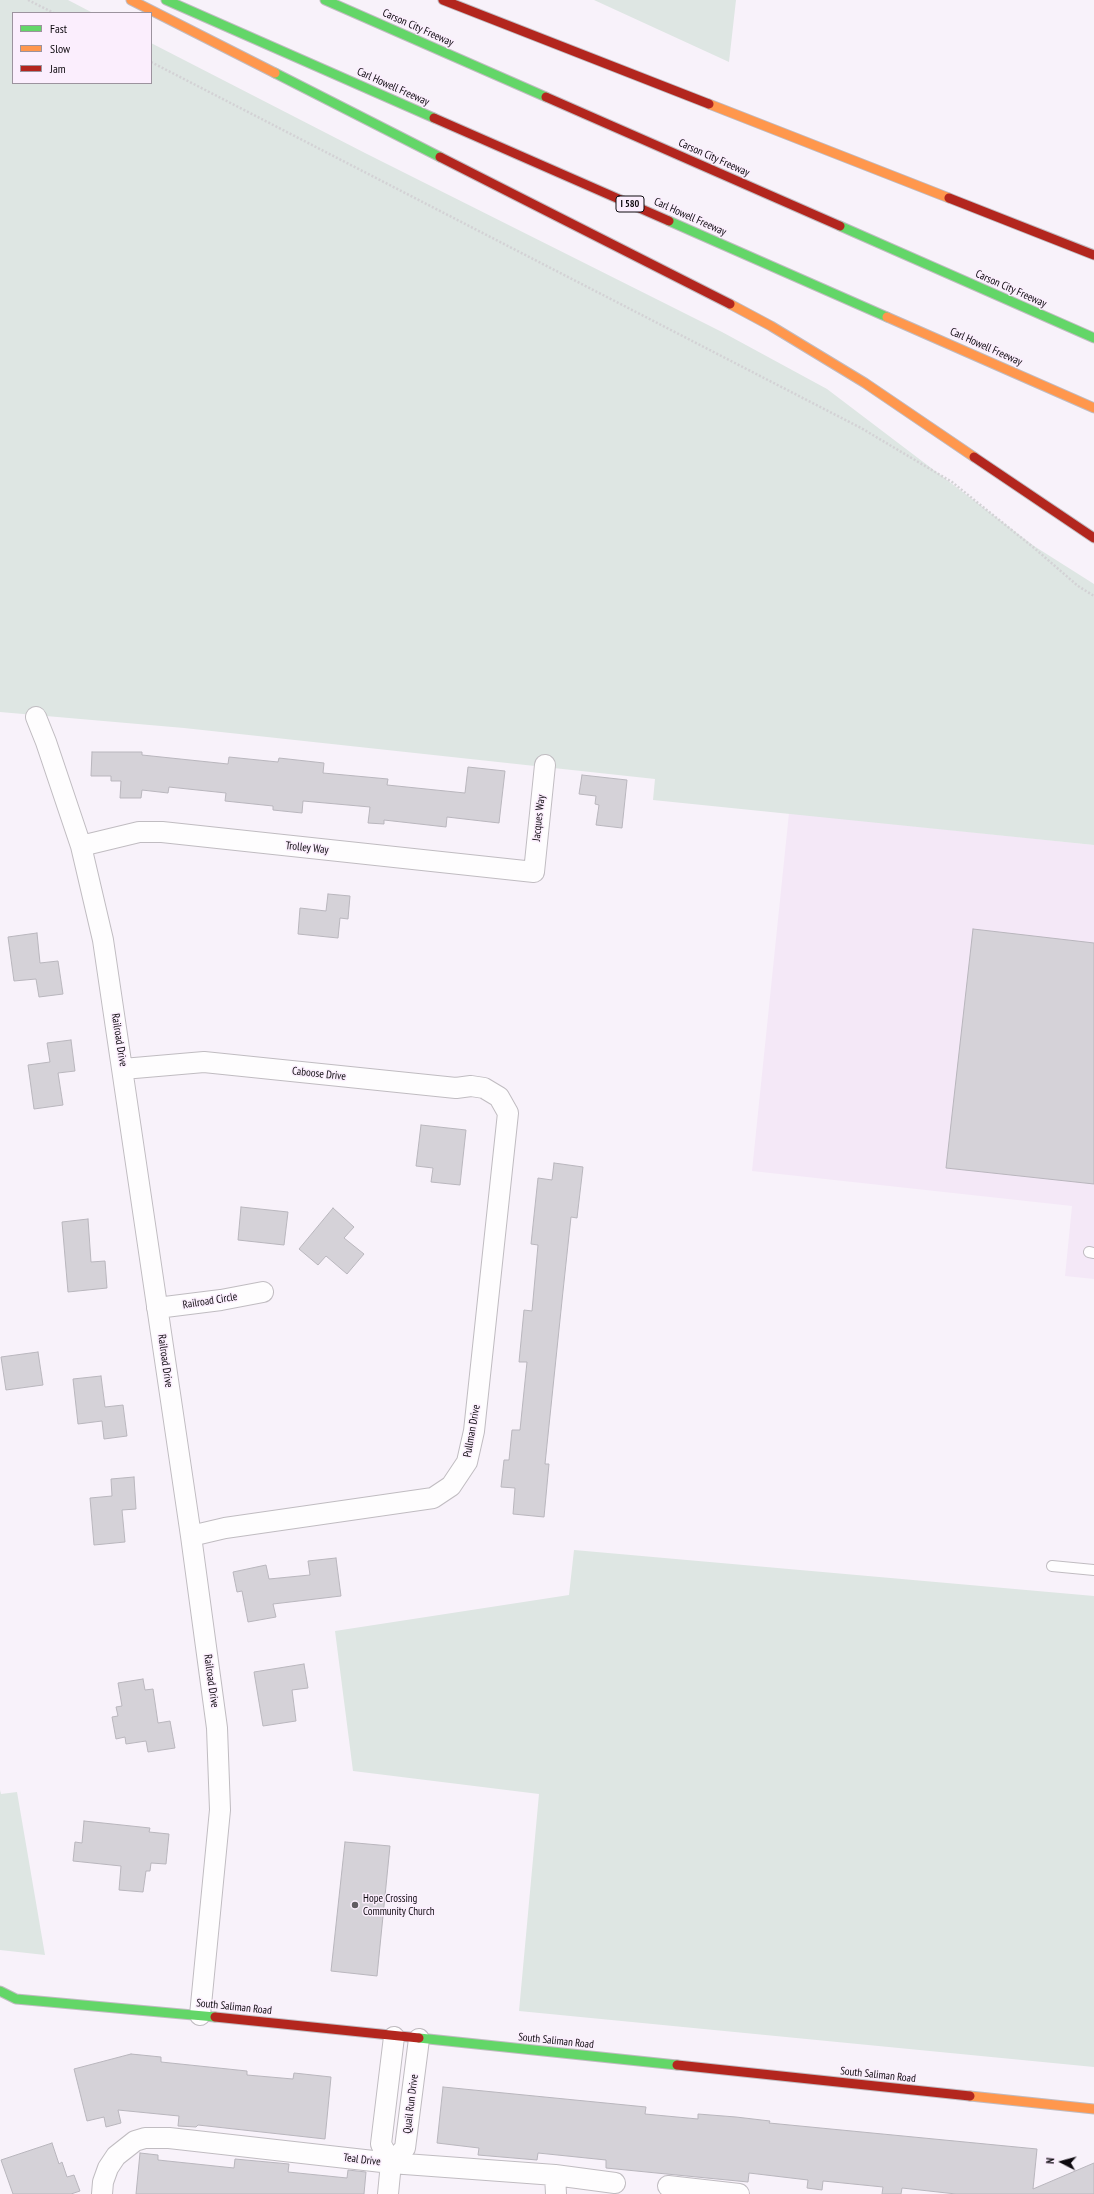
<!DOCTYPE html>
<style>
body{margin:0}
#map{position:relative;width:1094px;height:2194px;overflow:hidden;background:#f8f2fa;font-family:"PT Sans Narrow",sans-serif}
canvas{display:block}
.legend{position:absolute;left:12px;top:12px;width:140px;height:72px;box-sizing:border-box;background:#fbeefd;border:1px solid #9c939e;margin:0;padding:5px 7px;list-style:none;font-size:12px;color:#0e0a0f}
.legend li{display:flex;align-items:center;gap:8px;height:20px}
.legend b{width:20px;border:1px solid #9c939e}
.north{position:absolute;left:1042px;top:2142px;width:40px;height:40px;-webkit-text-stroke:3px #fbeefd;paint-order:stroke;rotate:276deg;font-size:11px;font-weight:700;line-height:16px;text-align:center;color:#0e0a0f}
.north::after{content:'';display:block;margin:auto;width:14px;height:18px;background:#0e0a0f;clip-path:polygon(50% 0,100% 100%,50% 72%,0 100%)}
</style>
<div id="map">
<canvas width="1094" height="2194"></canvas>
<ul class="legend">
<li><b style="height:5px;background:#63d668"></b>Fast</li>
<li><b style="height:5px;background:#ff974d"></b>Slow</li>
<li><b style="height:5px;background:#b3261e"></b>Jam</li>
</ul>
<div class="north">N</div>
</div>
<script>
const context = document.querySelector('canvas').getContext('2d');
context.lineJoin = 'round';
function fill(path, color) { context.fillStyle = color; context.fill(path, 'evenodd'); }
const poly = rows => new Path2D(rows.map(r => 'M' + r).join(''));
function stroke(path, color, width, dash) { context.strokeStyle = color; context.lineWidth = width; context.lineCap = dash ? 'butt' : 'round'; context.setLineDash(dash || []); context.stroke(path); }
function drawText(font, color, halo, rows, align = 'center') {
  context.font = font + ' "PT Sans Narrow",sans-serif'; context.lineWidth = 3; context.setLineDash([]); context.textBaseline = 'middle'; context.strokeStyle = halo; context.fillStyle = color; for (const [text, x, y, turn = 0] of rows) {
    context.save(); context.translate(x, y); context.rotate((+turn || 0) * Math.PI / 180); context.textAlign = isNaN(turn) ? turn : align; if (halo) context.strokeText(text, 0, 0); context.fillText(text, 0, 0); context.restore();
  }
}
const built = poly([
 [789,813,1094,845,1094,1279,1065,1276,1072,1206,752,1171]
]);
const green = poly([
 [0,0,68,0,93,13,13,13,13,83,151,83,151,43,365,153,722,332,827,389,1034,546,1094,584,1094,845,653,800,655,779,184,728,0,712],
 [594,0,736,0,729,62],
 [574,1550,1094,1596,1094,2067,519,2011,539,1794,353,1771,335,1631,569,1595],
 [0,1790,1,1794,17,1792,45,1955,0,1950]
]);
const building = poly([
 [92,752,142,752,142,755,228,764,229,757,278,762,279,758,324,763,323,773,388,779,387,785,465,793,468,767,505,771,499,823,447,817,446,827,384,820,384,824,368,823,370,807,303,801,302,813,273,810,273,806,225,801,226,793,169,787,168,793,142,790,141,798,120,798,121,781,111,781,111,776,91,776,92,752],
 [582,775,627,780,622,828,596,825,599,805,595,804,596,796,579,794,582,775],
 [328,894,350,896,348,919,340,918,338,938,298,934,300,908,326,911,328,894],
 [973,929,1094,943,1094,1184,946,1168,973,929],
 [37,933,40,963,58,961,63,994,39,997,36,979,14,981,8,937,37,933],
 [71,1040,75,1071,58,1073,63,1105,34,1109,28,1065,50,1062,47,1043,71,1040],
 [421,1125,466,1130,460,1185,431,1182,433,1168,416,1166,421,1125],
 [554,1163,583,1167,577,1218,571,1217,563,1291,545,1464,549,1464,544,1517,513,1514,515,1488,501,1487,504,1460,509,1460,512,1430,520,1430,527,1362,519,1362,524,1310,532,1311,538,1245,531,1244,538,1178,552,1180,554,1163],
 [241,1207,288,1212,284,1245,238,1240,241,1207],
 [333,1208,354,1227,344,1238,364,1254,347,1274,326,1256,318,1265,299,1249,333,1208],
 [88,1219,91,1262,105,1261,107,1288,68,1292,62,1222,88,1219],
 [38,1352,43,1385,6,1390,1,1357,38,1352],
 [101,1376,105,1407,123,1405,127,1436,104,1439,102,1421,78,1424,73,1379,101,1376],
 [134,1477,136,1509,122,1510,125,1542,94,1545,90,1498,112,1496,111,1479,134,1477],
 [336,1558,341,1596,273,1604,276,1617,248,1622,242,1591,237,1592,233,1572,266,1565,269,1579,310,1575,308,1561,336,1558],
 [304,1664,308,1688,292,1690,296,1721,263,1726,254,1672,304,1664],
 [143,1679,145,1690,153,1689,158,1723,170,1721,175,1748,148,1752,146,1741,126,1744,125,1737,116,1739,112,1717,118,1716,116,1707,122,1706,118,1683,143,1679],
 [84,1821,150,1828,149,1832,169,1834,166,1864,151,1863,150,1871,146,1871,143,1892,119,1890,121,1866,73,1861,75,1842,82,1843,84,1821],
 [345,1842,390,1846,377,1976,331,1971,345,1842],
 [131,2054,161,2057,161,2062,247,2071,247,2075,293,2079,294,2073,331,2077,325,2139,198,2125,196,2127,178,2126,179,2116,118,2110,121,2123,106,2127,104,2117,87,2121,74,2069,131,2054],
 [443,2087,646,2107,645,2114,698,2119,698,2114,736,2117,770,2121,769,2123,1037,2149,1033,2189,1094,2163,1094,2194,956,2194,902,2188,901,2194,882,2194,883,2187,823,2181,822,2190,807,2188,808,2180,749,2173,748,2182,707,2178,606,2168,606,2160,538,2153,537,2160,478,2155,479,2148,437,2143,443,2087],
 [52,2143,59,2164,62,2162,67,2177,74,2175,80,2191,71,2194,13,2194,1,2160,52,2143],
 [140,2153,158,2155,158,2160,234,2168,235,2159,289,2164,288,2172,347,2178,348,2170,366,2172,364,2194,136,2194,140,2153]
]);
const path = poly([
 [28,0,54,13],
 [151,62,861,428,952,482,1033,547,1078,586,1094,596]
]);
const lane = poly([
 [1089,1252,1094,1253],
 [1052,1566,1094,1570]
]);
const street = poly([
 [36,717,46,742,81,846,103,940,191,1536,217,1728,220,1810,200,2015],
 [81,846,139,832,162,832,534,872,545,765],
 [123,1069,204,1062,456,1088,471,1086,484,1088,499,1097,508,1113,474,1431,467,1462,451,1486,433,1498,225,1528,191,1536],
 [157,1308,221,1300,263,1292],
 [391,2163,405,2148,419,2039],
 [555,2175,556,2194],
 [668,2186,739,2194],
 [102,2194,103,2182,108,2168,116,2156,135,2141,145,2138,169,2138,391,2163,555,2175,615,2183],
 [388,2194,391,2163,381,2144,394,2037]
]);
const fast = poly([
 [166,0,434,118],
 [325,0,546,97],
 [275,73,440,157],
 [669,221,887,317],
 [840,226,1094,338],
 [0,1991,16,1999,215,2017],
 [419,2038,677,2065]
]);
const slow = poly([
 [131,0,275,73],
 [709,104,949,198],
 [730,304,771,326,865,383,974,457],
 [887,317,1094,408],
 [970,2096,1094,2109]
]);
const jam = poly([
 [443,0,709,104],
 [546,97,840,226],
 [434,118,669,221],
 [440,157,730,304],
 [949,198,1094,255],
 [974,457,1094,538],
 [215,2017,419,2038],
 [677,2065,970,2096]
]);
const markers = [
 [355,1905,4,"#605b61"]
];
const shields = [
 [630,204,28]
];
const shieldNames = [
 ["I 580",630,204]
];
const streetNames = [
 ["Carson City Freeway",418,28,24],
 ["Carl Howell Freeway",393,87,24],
 ["Carson City Freeway",714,158,24],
 ["Carl Howell Freeway",690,217,24],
 ["Carson City Freeway",1011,289,24],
 ["Carl Howell Freeway",986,347,24],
 ["Jacques Way",539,818,-84],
 ["Trolley Way",307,848,6],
 ["Railroad Drive",119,1040,81],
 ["Caboose Drive",319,1074,6],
 ["Railroad Circle",210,1301,-9],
 ["Railroad Drive",165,1361,82],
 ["Pullman Drive",472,1431,-80],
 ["Railroad Drive",211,1681,82],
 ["South Saliman Road",234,2007,6],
 ["South Saliman Road",556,2041,6],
 ["South Saliman Road",878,2075,6],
 ["Quail Run Drive",411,2104,-83],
 ["Teal Drive",362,2160,7]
];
const poiNames = [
 ["Hope Crossing",363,1899],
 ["Community Church",363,1912]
];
fill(built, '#f4e8f7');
fill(green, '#dee6e3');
fill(building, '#d5d2d8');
stroke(building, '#b9b6bd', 1);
stroke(lane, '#c0bcc1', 12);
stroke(street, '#c0bcc1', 22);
stroke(fast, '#c0bcc1', 11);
stroke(slow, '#c0bcc1', 11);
stroke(jam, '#c0bcc1', 11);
stroke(path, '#d3d2d5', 2.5, [2, 2]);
stroke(lane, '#fefdfe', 10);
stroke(street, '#fefdfe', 20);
stroke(fast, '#63d668', 9);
stroke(slow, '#ff974d', 9);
stroke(jam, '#b3261e', 9);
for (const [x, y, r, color] of markers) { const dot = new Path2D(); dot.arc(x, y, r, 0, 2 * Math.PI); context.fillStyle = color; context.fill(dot); stroke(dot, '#fbeefd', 1.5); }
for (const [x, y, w] of shields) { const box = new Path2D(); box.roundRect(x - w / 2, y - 8, w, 16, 3); context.fillStyle = '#fbeefd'; context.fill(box); stroke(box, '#0e0a0f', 1); }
drawText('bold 10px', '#0e0a0f', null, shieldNames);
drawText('11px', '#0e0a0f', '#fbeefd', streetNames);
drawText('11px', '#0e0a0f', '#fbeefd', poiNames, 'left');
</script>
